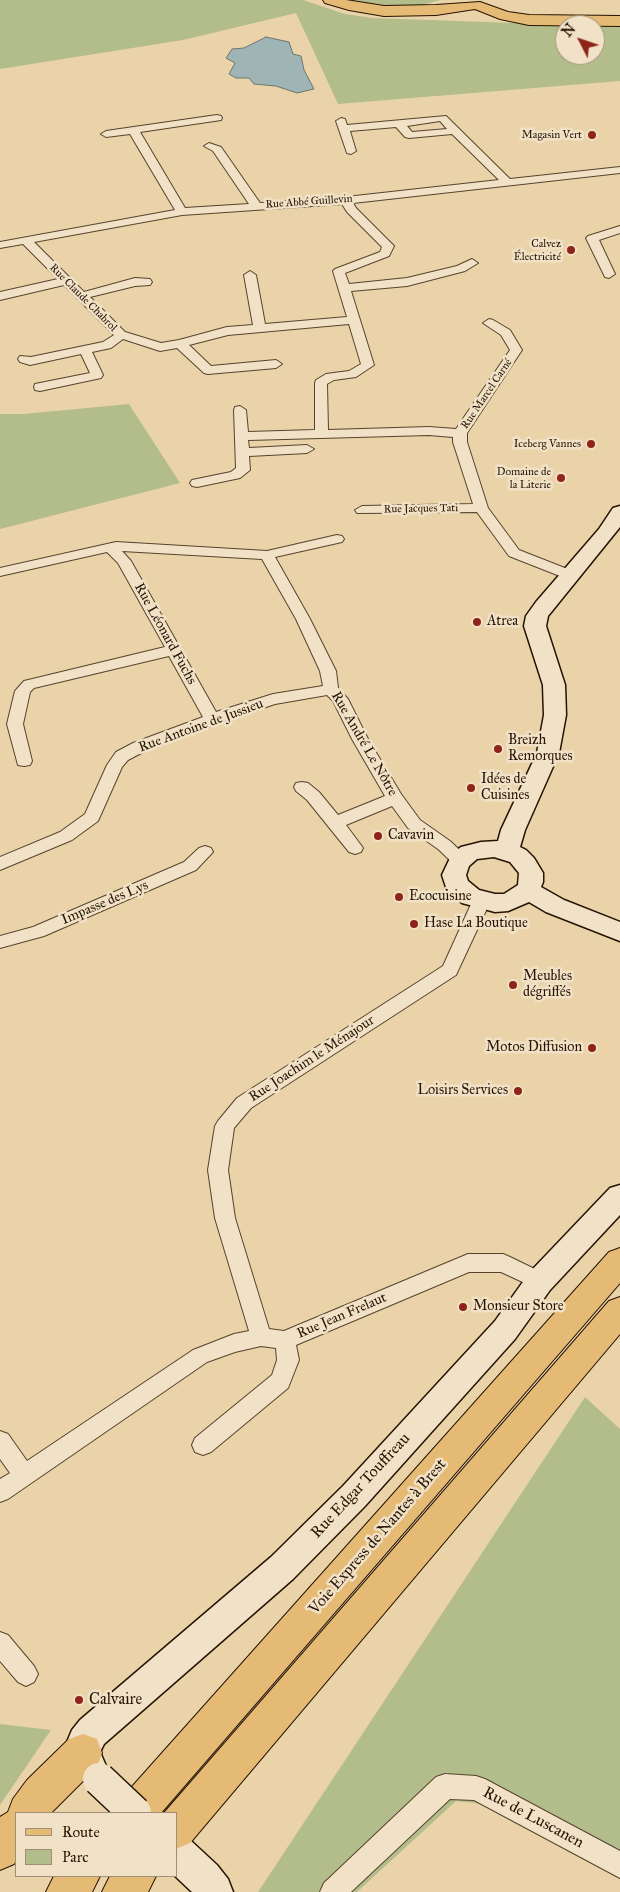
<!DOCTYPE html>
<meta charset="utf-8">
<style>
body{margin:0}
#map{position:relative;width:620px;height:1892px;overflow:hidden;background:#ead3a9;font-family:"IM FELL Great Primer",serif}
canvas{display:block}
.legend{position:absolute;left:15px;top:1812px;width:162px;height:65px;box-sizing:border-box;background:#f1e2c7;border:1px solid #9f8f79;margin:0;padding:6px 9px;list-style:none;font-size:15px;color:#251303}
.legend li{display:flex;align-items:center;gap:10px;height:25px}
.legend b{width:25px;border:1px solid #9f8f79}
.north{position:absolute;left:555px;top:15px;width:50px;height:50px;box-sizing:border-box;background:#f1e2c7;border:1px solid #9f8f79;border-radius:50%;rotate:311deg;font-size:14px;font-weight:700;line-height:20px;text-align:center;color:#251303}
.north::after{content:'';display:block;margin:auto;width:18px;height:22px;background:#8f2418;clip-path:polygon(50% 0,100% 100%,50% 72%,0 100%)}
</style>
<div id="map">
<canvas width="620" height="1892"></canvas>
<ul class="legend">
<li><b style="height:6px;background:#e5ba74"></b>Route</li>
<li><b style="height:14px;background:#b3bd8b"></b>Parc</li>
</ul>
<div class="north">N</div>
</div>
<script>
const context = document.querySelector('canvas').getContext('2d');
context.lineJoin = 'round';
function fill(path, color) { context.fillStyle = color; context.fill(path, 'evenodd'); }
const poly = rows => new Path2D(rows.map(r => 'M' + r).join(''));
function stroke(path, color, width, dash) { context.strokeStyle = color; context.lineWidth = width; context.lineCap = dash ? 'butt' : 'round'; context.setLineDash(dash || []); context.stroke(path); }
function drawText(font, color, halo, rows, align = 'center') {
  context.font = font + ' "IM FELL Great Primer",serif'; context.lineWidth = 5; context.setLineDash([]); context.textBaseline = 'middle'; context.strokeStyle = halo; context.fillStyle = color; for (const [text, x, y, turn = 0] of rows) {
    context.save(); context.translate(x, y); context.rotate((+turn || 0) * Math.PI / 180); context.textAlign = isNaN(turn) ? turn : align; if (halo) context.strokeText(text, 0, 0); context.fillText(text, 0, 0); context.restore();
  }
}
const green = poly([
 [0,0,303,0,345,14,373,18,570,25,565,25,565,55,595,55,595,26,620,27,620,81,338,104,296,13,183,40,0,69],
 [344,0,440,0,412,8,398,9],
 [129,404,180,483,0,529,0,414,24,414],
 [585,1397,620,1429,620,1879,482,1804,456,1801,357,1892,258,1892],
 [0,1724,51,1730,0,1805]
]);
const water = poly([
 [266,37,289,42,293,54,301,56,304,70,314,89,297,93,276,86,254,84,249,78,236,78,229,74,235,63,226,58,232,49,244,48,266,37]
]);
const street = poly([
 [217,115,221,116,222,118,221,120,140,132,185,208,249,204,213,151,204,146,209,143,221,147,260,203,346,197,499,180,452,134,409,138,405,137,396,127,350,131,356,151,351,154,347,153,336,121,341,118,345,119,347,125,446,116,510,179,620,167,620,173,353,203,356,208,394,246,389,256,345,273,349,284,407,278,457,266,472,259,478,263,465,271,407,286,351,291,374,365,356,377,334,380,327,384,328,430,429,427,456,429,510,350,501,335,483,323,489,319,493,320,510,330,522,350,467,433,467,442,488,508,519,550,575,572,577,575,575,578,565,578,509,556,477,512,357,513,355,510,362,506,473,504,453,442,453,437,429,435,248,440,249,448,307,445,314,449,307,453,249,456,250,470,240,478,197,487,192,486,190,483,192,480,231,472,236,468,234,410,235,407,240,406,246,410,248,432,315,430,315,383,316,380,326,374,349,371,361,364,349,324,228,335,189,345,211,366,276,360,282,364,276,368,208,374,204,373,177,348,160,351,123,339,111,348,92,352,103,375,101,378,40,391,35,390,34,387,35,384,90,373,81,354,30,365,20,362,18,359,20,356,31,357,103,342,114,335,64,285,0,300,0,292,58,279,23,244,0,248,0,242,175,210,130,134,106,137,101,134,106,131,217,115],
 [440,121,447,129,412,132,407,126,440,121],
 [342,204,347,212,382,247,380,252,335,269,333,271,347,317,265,324,256,275,250,271,244,275,253,325,227,327,179,340,161,343,125,332,90,297,135,286,150,285,152,282,150,279,135,278,84,292,34,242,182,215,342,204],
 [620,226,620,233,599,240,615,274,609,278,605,277,586,238,588,236,620,226],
 [337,535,342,536,344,539,342,542,275,557,310,619,336,671,338,688,348,699,368,739,401,794,420,820,450,841,466,856,468,860,466,864,460,866,454,864,438,849,408,828,392,806,346,825,363,848,361,852,355,854,349,852,307,800,296,791,294,787,296,783,302,782,308,783,319,792,338,815,385,796,352,739,333,701,327,695,275,704,218,723,145,751,128,760,122,767,98,821,72,840,0,870,0,857,60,832,85,814,107,765,116,752,133,743,203,717,169,656,34,688,30,692,23,724,32,761,30,765,24,766,18,765,7,724,15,691,24,681,165,647,118,563,107,552,0,576,0,568,116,542,267,551,337,535],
 [122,551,262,559,296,619,320,671,323,686,273,694,216,712,131,561,122,551],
 [205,846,211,848,213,852,196,870,44,936,0,948,0,936,33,927,184,862,199,848,205,846],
 [481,896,487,898,490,902,456,975,251,1108,234,1128,228,1170,235,1218,269,1329,284,1331,468,1254,503,1254,510,1257,547,1275,550,1281,547,1287,540,1290,501,1272,469,1272,296,1345,299,1360,288,1388,211,1452,203,1455,195,1452,192,1445,195,1438,272,1375,277,1360,276,1348,261,1346,235,1352,207,1362,8,1499,0,1502,0,1479,10,1473,0,1459,0,1431,8,1434,27,1461,193,1350,234,1334,249,1331,215,1218,208,1170,215,1126,218,1121,237,1098,443,966,472,902,475,898,481,896],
 [0,1632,8,1635,34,1666,38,1674,34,1682,26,1686,18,1682,0,1661,0,1632],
 [445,1774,476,1776,485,1779,620,1851,620,1878,474,1800,450,1799,351,1892,320,1892,324,1883,436,1777,445,1774]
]);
const secondary = poly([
 [620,506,620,527,548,616,546,626,565,685,566,715,559,753,525,830,520,847,526,850,534,858,543,873,543,882,541,887,564,900,620,922,620,941,546,912,529,902,508,911,495,912,462,903,447,890,442,875,452,854,461,847,481,842,498,841,501,830,537,753,544,715,543,685,524,626,526,616,536,602,599,529,613,508,620,506],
 [494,857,510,862,519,873,518,885,504,894,495,894,479,890,468,881,466,875,469,866,477,859,494,857],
 [620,1185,620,1215,550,1290,515,1339,365,1506,293,1579,104,1744,100,1752,106,1766,101,1778,89,1783,77,1778,66,1753,67,1742,72,1730,80,1720,271,1557,343,1486,495,1321,530,1272,610,1188,620,1185],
 [176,1834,189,1839,217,1865,228,1879,233,1892,192,1892,175,1876,176,1834]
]);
const primary = poly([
 [323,0,346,0,384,6,436,5,480,2,508,12,529,15,620,16,620,26,529,25,500,19,475,9,436,15,384,16,349,10,325,3,323,0]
]);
const highway = poly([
 [620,1248,620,1283,161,1813,116,1813,121,1799,609,1252,620,1248],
 [620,1297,620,1334,190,1843,176,1849,176,1813,164,1813,609,1301,620,1297],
 [83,1734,97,1739,102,1753,97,1767,51,1813,16,1813,16,1861,14,1864,0,1870,0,1817,8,1812,13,1799,27,1780,69,1739,83,1734],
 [54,1876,100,1876,92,1892,46,1892,54,1876],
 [110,1876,156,1876,148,1892,102,1892,110,1876]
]);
const secondaryBridge = poly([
 [99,1779,135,1813]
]);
const markers = [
 [592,135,5,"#8f2418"],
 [571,250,5,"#8f2418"],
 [591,444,5,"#8f2418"],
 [561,478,5,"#8f2418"],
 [477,622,5,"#8f2418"],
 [498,749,5,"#8f2418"],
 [471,788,5,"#8f2418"],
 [378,836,5,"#8f2418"],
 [399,897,5,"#8f2418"],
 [414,924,5,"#8f2418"],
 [513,985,5,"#8f2418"],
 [592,1048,5,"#8f2418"],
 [518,1091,5,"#8f2418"],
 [463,1307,5,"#8f2418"],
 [79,1700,5,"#8f2418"]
];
const farPoinames = [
 ["Magasin Vert",582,135],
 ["Calvez",561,244],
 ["Électricité",561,257],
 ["Iceberg Vannes",581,444],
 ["Domaine de",551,472],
 ["la Literie",551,485]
];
const farStreetnames = [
 ["Rue Abbé Guillevin",309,202,-4],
 ["Rue Claude Chabrol",83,298,45],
 ["Rue Marcel Carné",487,394,-56],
 ["Rue Jacques Tati",421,509,-1]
];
const poiNames = [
 ["Atrea",487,622],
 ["Breizh",508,741],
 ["Remorques",508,757],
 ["Idées de",481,780],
 ["Cuisines",481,796],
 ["Cavavin",388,836],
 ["Ecocuisine",409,897],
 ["Hase La Boutique",424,924],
 ["Meubles",523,977],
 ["dégriffés",523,993],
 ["Motos Diffusion",582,1048,"right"],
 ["Loisirs Services",508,1091,"right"],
 ["Monsieur Store",473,1307]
];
const streetNames = [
 ["Rue Léonard Fuchs",165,634,61],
 ["Rue Antoine de Jussieu",201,726,-20],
 ["Rue André Le Nôtre",364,744,60],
 ["Impasse des Lys",105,903,-23],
 ["Rue Joachim le Ménajour",312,1059,-33],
 ["Rue Jean Frelaut",342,1316,-23]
];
const nearStreetnames = [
 ["Rue Edgar Touffreau",361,1486,-47],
 ["Voie Express de Nantes à Brest",378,1537,-49],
 ["Rue de Luscanen",533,1818,28]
];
const nearPoinames = [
 ["Calvaire",89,1700]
];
fill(green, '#b3bd8b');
fill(water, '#9eb4b5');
stroke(water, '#6e746e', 1);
stroke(street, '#56432c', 2);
stroke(secondary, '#251303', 3);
stroke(primary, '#251303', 2);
stroke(highway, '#251303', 2);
fill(street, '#f1e2c7');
fill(secondary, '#f1e2c7');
fill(primary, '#e5ba74');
fill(highway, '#e5ba74');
stroke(secondaryBridge, '#251303', 35, []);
stroke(secondaryBridge, '#f1e2c7', 32);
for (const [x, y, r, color] of markers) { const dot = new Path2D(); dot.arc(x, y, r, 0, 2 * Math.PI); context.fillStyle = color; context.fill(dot); stroke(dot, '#f1e2c7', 2); }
drawText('11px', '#251303', '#f1e2c7', farPoinames, 'right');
drawText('11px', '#251303', '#f1e2c7', farStreetnames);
drawText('14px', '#251303', '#f1e2c7', poiNames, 'left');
drawText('14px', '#251303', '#f1e2c7', streetNames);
drawText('16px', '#251303', '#f1e2c7', nearStreetnames);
drawText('16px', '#251303', '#f1e2c7', nearPoinames, 'left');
</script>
